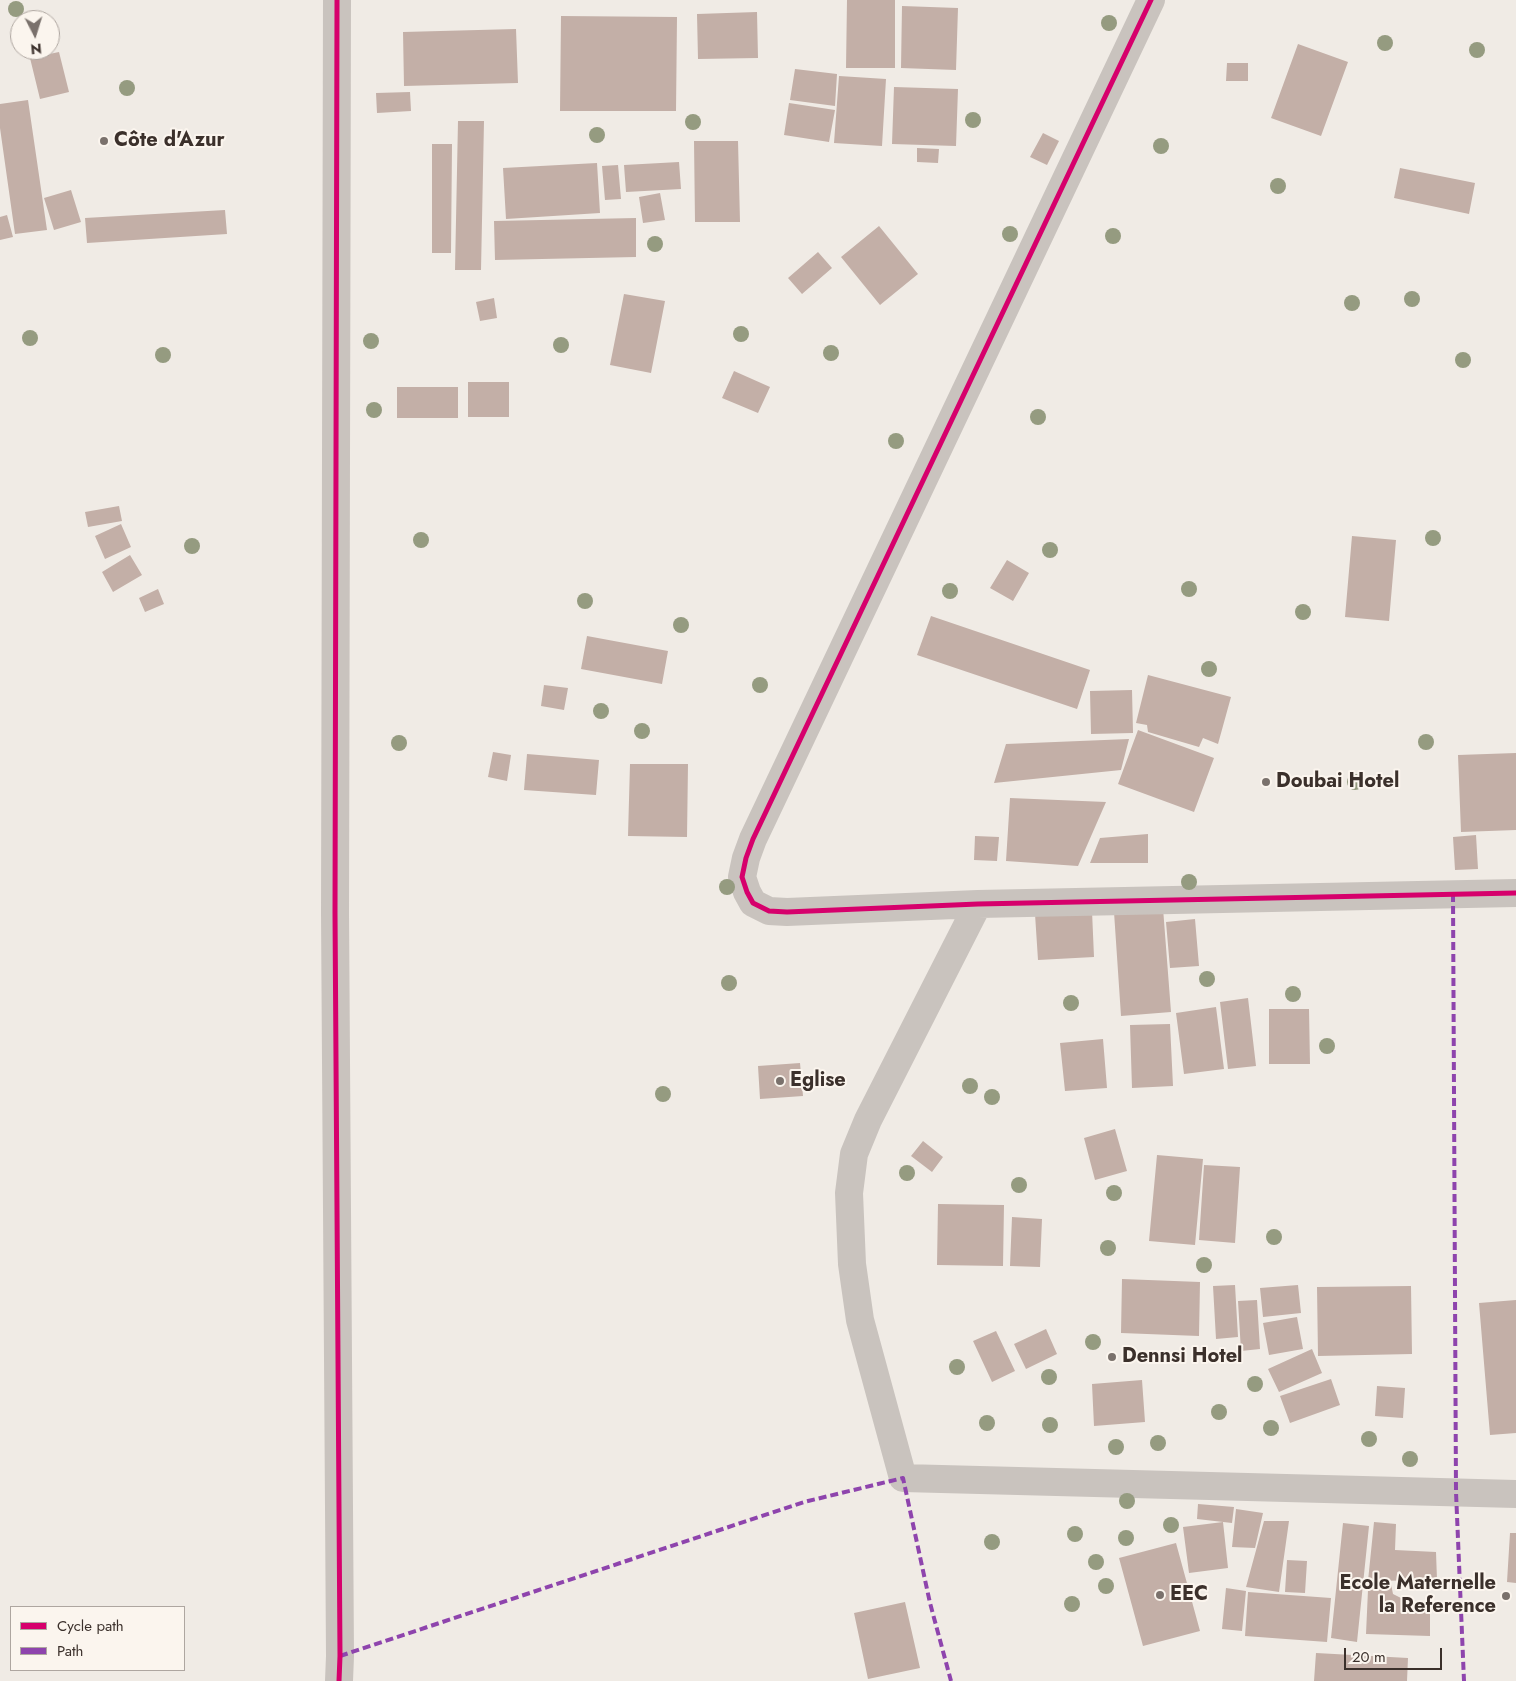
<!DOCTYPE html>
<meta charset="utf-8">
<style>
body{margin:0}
#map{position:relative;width:1516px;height:1681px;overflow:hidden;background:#f0ebe5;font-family:Jost,sans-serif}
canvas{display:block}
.legend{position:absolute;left:10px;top:1606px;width:175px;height:65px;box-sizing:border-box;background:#fbf5ee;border:1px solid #aea6a0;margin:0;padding:6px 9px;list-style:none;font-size:15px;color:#3b302b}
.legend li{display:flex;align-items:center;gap:10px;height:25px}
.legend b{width:25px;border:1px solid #aea6a0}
.north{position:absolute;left:10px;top:10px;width:50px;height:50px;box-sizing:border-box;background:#fbf5ee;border:1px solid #aea6a0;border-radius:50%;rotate:175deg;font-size:14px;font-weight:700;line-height:20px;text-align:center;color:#3b302b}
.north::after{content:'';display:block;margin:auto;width:18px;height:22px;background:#7a716c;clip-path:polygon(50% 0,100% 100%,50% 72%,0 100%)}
.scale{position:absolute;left:1344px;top:1648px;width:98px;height:22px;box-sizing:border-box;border:2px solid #3b302b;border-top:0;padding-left:6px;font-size:15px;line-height:18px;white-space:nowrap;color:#3b302b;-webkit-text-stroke:4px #fbf5ee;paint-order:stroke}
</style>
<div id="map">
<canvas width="1516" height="1681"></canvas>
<ul class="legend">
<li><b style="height:6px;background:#d6006c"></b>Cycle path</li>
<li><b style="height:6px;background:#8e44ad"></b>Path</li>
</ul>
<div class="north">N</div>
<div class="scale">20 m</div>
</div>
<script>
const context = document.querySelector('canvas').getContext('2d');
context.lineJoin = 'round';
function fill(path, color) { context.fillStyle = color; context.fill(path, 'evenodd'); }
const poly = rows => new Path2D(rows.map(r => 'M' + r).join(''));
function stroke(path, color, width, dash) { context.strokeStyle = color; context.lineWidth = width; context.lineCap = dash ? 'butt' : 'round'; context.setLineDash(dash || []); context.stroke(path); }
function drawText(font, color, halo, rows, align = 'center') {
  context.font = font + ' Jost,sans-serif'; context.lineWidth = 4; context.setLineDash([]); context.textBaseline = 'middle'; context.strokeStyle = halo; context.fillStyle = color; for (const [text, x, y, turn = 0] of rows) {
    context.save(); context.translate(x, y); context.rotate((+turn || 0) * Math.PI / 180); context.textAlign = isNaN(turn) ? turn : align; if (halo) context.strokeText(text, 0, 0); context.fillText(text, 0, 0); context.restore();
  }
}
const building = poly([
 [847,0,895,0,895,68,846,68],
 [902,6,958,8,956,70,901,68],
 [757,12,758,58,698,59,697,14],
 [561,16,677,17,676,111,560,111],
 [516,29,518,83,404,86,403,32],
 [1298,44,1348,62,1321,136,1271,118],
 [59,52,69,92,40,99,30,58],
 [1227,63,1248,63,1248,81,1226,81],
 [795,69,837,74,835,106,790,100],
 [839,76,886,79,882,146,834,143],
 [894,87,958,89,956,146,892,144],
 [410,92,411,111,377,113,376,93],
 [28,100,47,230,15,234,0,128,0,104],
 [789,103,835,110,829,142,784,135],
 [458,121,484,121,481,270,455,270],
 [1043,133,1059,141,1047,165,1030,157],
 [694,141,738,141,740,222,695,222],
 [432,144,452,144,451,253,432,253],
 [917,148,939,149,938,163,917,162],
 [679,162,681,189,626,192,624,165],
 [597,163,600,213,506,219,503,168],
 [618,165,621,199,605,200,602,166],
 [1400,168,1475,183,1469,214,1394,198],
 [71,190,81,222,54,230,44,198],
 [660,193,665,220,643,223,639,197],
 [225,210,227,234,87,243,85,218],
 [7,215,13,237,0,240,0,217],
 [636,218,636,257,495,260,494,221],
 [879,226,918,274,880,305,841,257],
 [818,252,832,268,802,294,788,278],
 [624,294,665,301,651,373,610,365],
 [494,298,497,318,480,321,476,302],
 [734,371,770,387,758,413,722,398],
 [468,382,509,382,509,417,468,417],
 [397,387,458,387,458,418,397,418],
 [119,506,122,521,88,527,85,512],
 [121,524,131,547,105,559,95,536],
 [1352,536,1396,540,1389,621,1345,617],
 [130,555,142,575,113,592,102,572],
 [1007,560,1029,573,1013,601,990,588],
 [158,589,164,604,145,612,139,598],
 [931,616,1090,670,1077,709,917,655],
 [587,636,668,651,662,684,581,669],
 [1148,675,1231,697,1218,744,1203,738,1199,747,1148,732,1147,725,1136,723],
 [544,685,568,688,564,710,541,706],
 [1132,690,1133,733,1091,734,1090,691],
 [1138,730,1214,758,1194,812,1118,784],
 [1129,739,1121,770,994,783,1006,744],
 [493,752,511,755,507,781,488,777],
 [1516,753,1516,830,1461,832,1458,755],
 [527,754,599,760,596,795,524,790],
 [630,764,688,764,687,837,628,836],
 [1010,798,1106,802,1078,866,1006,861],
 [1148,834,1148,863,1090,863,1100,838],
 [1476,835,1478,869,1455,870,1453,837],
 [975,836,999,837,997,861,974,860],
 [1163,908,1171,1012,1121,1016,1114,912],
 [1092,911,1094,957,1038,960,1035,914],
 [1195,919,1199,966,1170,968,1166,922],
 [1248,998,1256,1066,1228,1069,1220,1002],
 [1216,1007,1224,1069,1184,1074,1176,1013],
 [1269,1009,1309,1009,1310,1064,1269,1064],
 [1170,1024,1173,1086,1132,1088,1130,1025],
 [1103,1039,1107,1088,1065,1091,1060,1043],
 [800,1063,803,1096,760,1099,758,1066],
 [1115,1129,1127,1171,1095,1180,1084,1138],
 [923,1141,943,1157,932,1172,911,1156],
 [1157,1155,1203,1159,1195,1245,1149,1241],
 [1204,1165,1240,1167,1235,1243,1199,1240],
 [938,1204,1004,1205,1003,1266,937,1265],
 [1012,1217,1042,1219,1040,1267,1010,1266],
 [1122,1279,1200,1282,1199,1336,1121,1333],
 [1235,1285,1238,1337,1216,1339,1213,1286],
 [1298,1285,1301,1313,1263,1317,1260,1288],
 [1411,1286,1412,1354,1318,1356,1317,1287],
 [1257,1300,1260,1349,1241,1351,1238,1301],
 [1516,1300,1516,1433,1490,1435,1479,1303],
 [1297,1317,1303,1349,1269,1355,1263,1323],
 [1046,1329,1057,1354,1026,1369,1014,1344],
 [996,1331,1015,1371,992,1382,973,1341],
 [1312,1349,1322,1373,1279,1392,1268,1369],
 [1331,1379,1340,1405,1290,1423,1280,1396],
 [1142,1380,1145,1422,1094,1426,1092,1384],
 [1377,1386,1405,1388,1403,1418,1375,1416],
 [1198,1504,1234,1507,1232,1523,1197,1519],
 [1236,1509,1263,1513,1255,1548,1232,1547],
 [1264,1521,1289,1521,1279,1592,1246,1587],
 [1223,1522,1228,1568,1189,1573,1183,1527],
 [1374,1522,1396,1524,1395,1550,1436,1552,1437,1580,1368,1581],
 [1343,1523,1369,1526,1357,1642,1331,1638],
 [1510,1533,1516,1533,1516,1583,1507,1582],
 [1176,1543,1200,1631,1143,1646,1119,1558],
 [1287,1560,1307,1561,1305,1593,1285,1592],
 [1391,1584,1393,1594,1407,1601,1408,1611,1430,1609,1430,1636,1366,1634,1368,1590],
 [1226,1588,1246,1591,1242,1631,1222,1629],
 [1248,1592,1331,1598,1327,1642,1245,1636],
 [905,1602,920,1668,868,1679,854,1613],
 [1316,1653,1408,1658,1407,1681,1314,1681]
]);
const minor = poly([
 [337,0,335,912,340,1656,339,1681],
 [1151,0,753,839,746,858,742,877,747,892,753,903,769,911,787,912,978,904,1516,893],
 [978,904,868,1120,854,1154,849,1193,852,1264,860,1320,903,1478,1516,1494]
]);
const quiet = poly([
 [1453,894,1456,1492,1464,1681],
 [340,1656,804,1502,903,1478,930,1603,951,1681]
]);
const cycleway = poly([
 [337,0,335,912,340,1656,339,1681],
 [1151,0,753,839,746,858,742,877,747,892,753,903,769,911,787,912,978,904,1516,893]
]);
const trees = [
 [16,9],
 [1109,23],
 [1385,43],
 [1477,50],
 [127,88],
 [973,120],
 [693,122],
 [597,135],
 [1161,146],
 [1278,186],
 [1010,234],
 [1113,236],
 [655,244],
 [1412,299],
 [1352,303],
 [741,334],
 [30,338],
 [371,341],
 [561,345],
 [831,353],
 [163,355],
 [1463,360],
 [374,410],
 [1038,417],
 [896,441],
 [1433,538],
 [421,540],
 [192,546],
 [1050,550],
 [1189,589],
 [950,591],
 [585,601],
 [1303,612],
 [681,625],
 [1209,669],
 [760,685],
 [601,711],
 [642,731],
 [1426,742],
 [399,743],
 [1355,782],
 [1189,882],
 [727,887],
 [1207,979],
 [729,983],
 [1293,994],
 [1071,1003],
 [1327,1046],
 [970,1086],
 [663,1094],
 [992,1097],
 [907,1173],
 [1019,1185],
 [1114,1193],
 [1274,1237],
 [1108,1248],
 [1204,1265],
 [1093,1342],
 [957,1367],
 [1049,1377],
 [1255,1384],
 [1219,1412],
 [987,1423],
 [1050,1425],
 [1271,1428],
 [1369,1439],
 [1158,1443],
 [1116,1447],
 [1410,1459],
 [1127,1501],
 [1171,1525],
 [1075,1534],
 [1126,1538],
 [992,1542],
 [1096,1562],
 [1106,1586],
 [1072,1604]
];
const markers = [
 [104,141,5,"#7a716c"],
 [1266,782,5,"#7a716c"],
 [780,1081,5,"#7a716c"],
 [1112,1357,5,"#7a716c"],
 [1160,1595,5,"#7a716c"],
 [1506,1596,5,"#7a716c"]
];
const poiNames = [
 ["Côte d'Azur",114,141],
 ["Doubai Hotel",1276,782],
 ["Eglise",790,1081],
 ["Dennsi Hotel",1122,1357],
 ["Ecole Maternelle",1496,1584,"right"],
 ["la Reference",1496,1607,"right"],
 ["EEC",1170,1595]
];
fill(building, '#c3afa7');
stroke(minor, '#c9c3be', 28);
stroke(quiet, '#8e44ad', 4, [8, 4]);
stroke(cycleway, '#d6006c', 5);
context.fillStyle = '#959b80';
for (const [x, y] of trees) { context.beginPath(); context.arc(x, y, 8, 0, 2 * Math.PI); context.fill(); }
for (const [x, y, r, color] of markers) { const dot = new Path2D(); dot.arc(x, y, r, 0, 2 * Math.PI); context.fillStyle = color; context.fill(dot); stroke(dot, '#fbf5ee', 2); }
drawText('bold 20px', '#3b302b', '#fbf5ee', poiNames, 'left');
</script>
